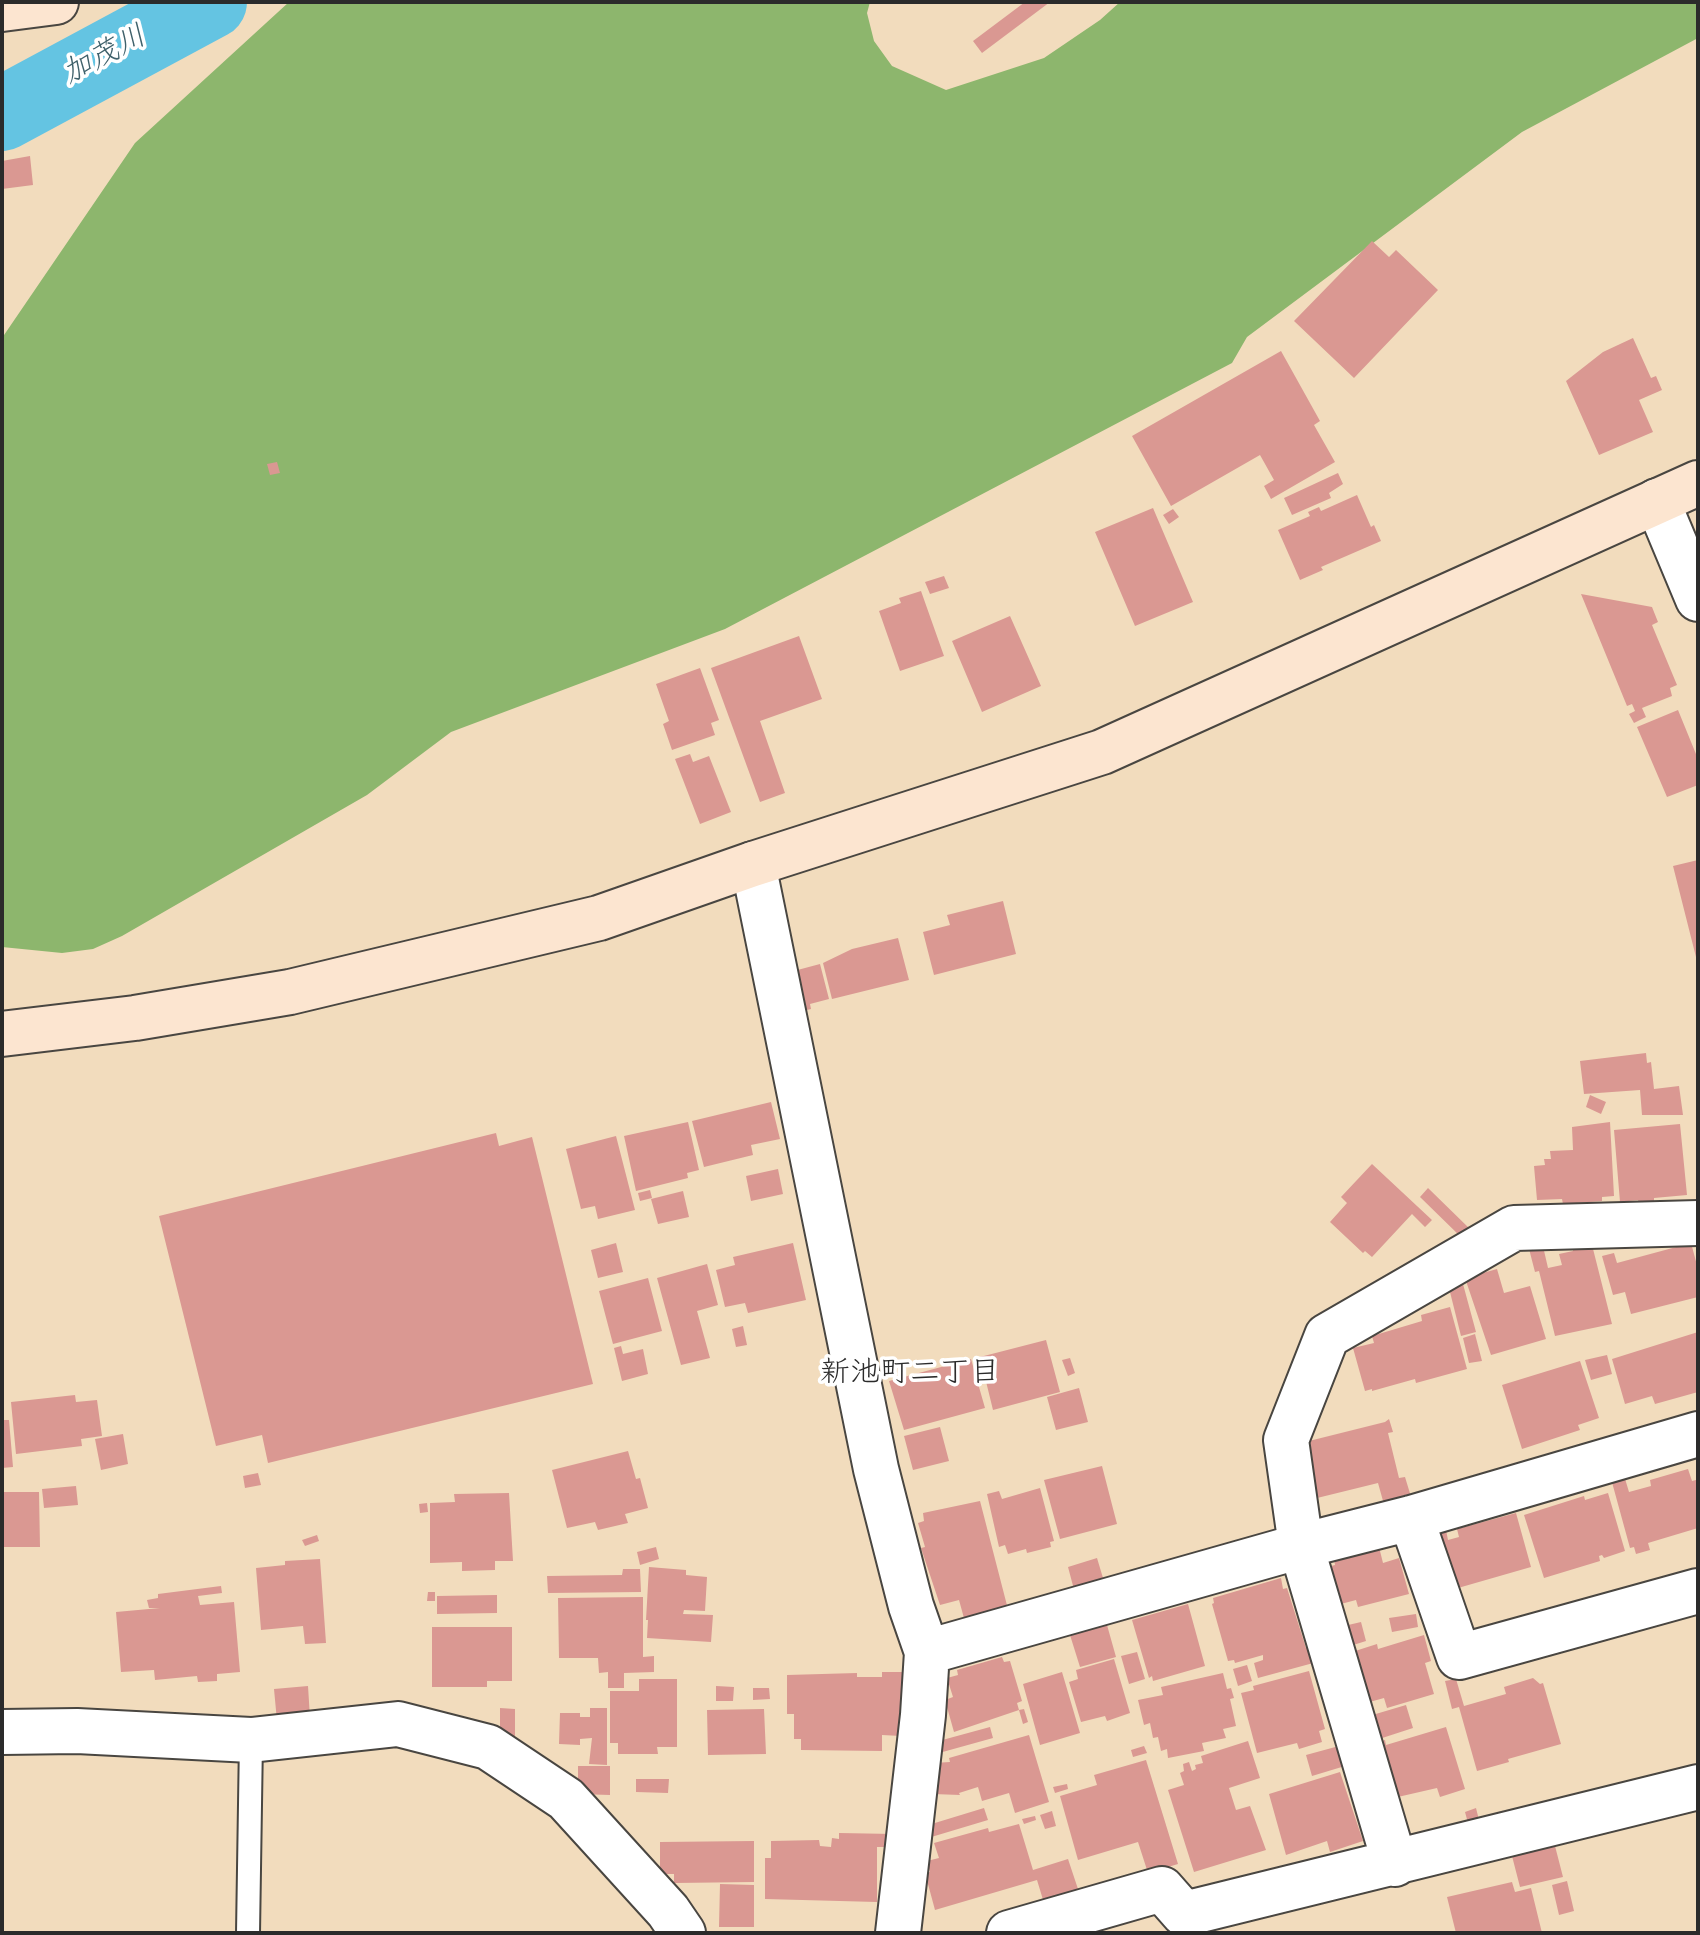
<!DOCTYPE html>
<meta charset="utf-8">
<style>
body{margin:0}
#map{position:relative;width:1700px;height:1935px;overflow:hidden;background:#f2dcbd;font-family:"Indie Flower",sans-serif}
canvas{display:block}
.frame{position:absolute;inset:0;border:4px solid #2b2b2b;pointer-events:none}
</style>
<div id="map">
<canvas width="1700" height="1935"></canvas>
<div class="frame"></div>
</div>
<script>
const context = document.querySelector('canvas').getContext('2d');
context.lineJoin = 'round';
function fill(path, color) { context.fillStyle = color; context.fill(path, 'evenodd'); }
const poly = rows => new Path2D(rows.map(r => 'M' + r).join(''));
function stroke(path, color, width, dash) { context.strokeStyle = color; context.lineWidth = width; context.lineCap = dash ? 'butt' : 'round'; context.setLineDash(dash || []); context.stroke(path); }
function drawText(font, color, halo, rows, align = 'center') {
  context.font = font + ' "Indie Flower","Klee One",sans-serif'; context.lineWidth = 7; context.setLineDash([]); context.textBaseline = 'middle'; context.strokeStyle = halo; context.fillStyle = color; for (const [text, x, y, turn = 0] of rows) {
    context.save(); context.translate(x, y); context.rotate((+turn || 0) * Math.PI / 180); context.textAlign = isNaN(turn) ? turn : align; if (halo) context.strokeText(text, 0, 0); context.fillText(text, 0, 0); context.restore();
  }
}
const forest = poly([
 [289,2,870,2,867,13,874,41,892,66,946,90,1044,58,1100,20,1120,2,1698,2,1698,38,1522,132,1247,337,1232,363,725,629,451,732,367,795,122,936,93,949,62,953,2,947,2,338,135,143]
]);
const river = poly([
 [2,114,210,2]
]);
const building = poly([
 [1025,2,1050,2,982,53,973,41],
 [30,156,33,185,2,189,2,161],
 [1372,241,1389,257,1396,250,1438,290,1354,378,1294,321],
 [1633,338,1651,378,1656,376,1662,390,1639,400,1653,432,1599,455,1566,381,1603,352],
 [1281,351,1320,421,1314,425,1335,462,1271,499,1264,486,1274,480,1260,455,1171,506,1132,436],
 [277,462,280,473,270,475,267,464],
 [1338,473,1343,484,1329,493,1331,498,1292,515,1284,498],
 [1357,495,1371,527,1374,525,1381,541,1321,567,1323,570,1300,580,1278,530,1310,516,1308,512,1319,507,1321,511],
 [1153,508,1193,602,1135,626,1095,532],
 [1173,509,1179,517,1169,524,1163,515],
 [944,576,949,588,930,594,925,582],
 [921,591,944,656,900,671,879,611,901,603,899,598],
 [1581,594,1652,607,1658,622,1652,625,1677,685,1670,688,1672,696,1642,708,1646,717,1634,723,1629,714,1635,711,1632,704,1627,706],
 [1010,616,1041,686,982,712,952,641],
 [799,636,822,699,760,721,785,793,760,802,711,668],
 [700,668,719,720,711,723,715,735,672,750,663,724,669,721,656,684],
 [1678,710,1698,759,1698,785,1667,797,1637,727],
 [690,754,693,762,709,756,731,812,700,824,675,759],
 [1698,860,1698,960,1697,961,1673,866],
 [1003,901,1016,954,934,975,923,932,950,925,947,915],
 [898,938,909,980,832,999,823,963,852,949],
 [820,964,829,999,810,1004,811,1009,798,1012,790,972],
 [1646,1053,1647,1063,1651,1062,1654,1089,1679,1086,1683,1115,1642,1115,1640,1090,1584,1094,1580,1061],
 [1590,1095,1606,1102,1601,1114,1586,1107],
 [771,1102,780,1139,751,1145,753,1155,704,1167,692,1121],
 [688,1122,699,1170,687,1173,688,1178,636,1191,624,1136],
 [1610,1122,1614,1196,1602,1197,1602,1201,1563,1204,1562,1199,1537,1200,1534,1166,1545,1165,1544,1159,1551,1159,1550,1151,1573,1150,1572,1127],
 [1680,1124,1687,1195,1654,1198,1654,1202,1639,1204,1638,1200,1620,1202,1614,1130],
 [496,1133,499,1146,532,1137,593,1384,268,1463,262,1435,216,1446,159,1216],
 [616,1136,635,1210,598,1219,595,1206,581,1209,566,1149],
 [1372,1164,1432,1220,1425,1227,1412,1214,1372,1257,1365,1251,1363,1253,1330,1222,1347,1203,1341,1197],
 [778,1169,783,1194,751,1201,746,1176],
 [1428,1188,1471,1230,1463,1239,1420,1197],
 [650,1190,652,1198,640,1201,638,1193],
 [683,1191,689,1217,658,1224,651,1199],
 [1591,1241,1612,1324,1555,1336,1539,1271,1535,1272,1528,1245,1542,1242,1548,1268,1562,1265,1559,1254,1573,1251,1573,1246],
 [616,1243,623,1272,598,1278,591,1250],
 [793,1243,806,1300,748,1313,745,1303,725,1307,716,1270,735,1265,733,1257],
 [1691,1243,1698,1269,1698,1297,1631,1314,1625,1292,1613,1295,1602,1256,1614,1253,1617,1263],
 [707,1264,718,1305,697,1311,710,1358,681,1365,657,1278],
 [1497,1269,1504,1293,1530,1286,1546,1339,1491,1355,1465,1278],
 [648,1278,662,1331,613,1344,599,1291],
 [1463,1284,1476,1332,1461,1336,1449,1288],
 [1450,1307,1467,1369,1416,1383,1415,1379,1372,1391,1372,1389,1365,1391,1353,1348,1374,1343,1372,1336,1422,1321,1421,1315],
 [743,1326,747,1345,736,1347,732,1329],
 [1698,1332,1698,1392,1655,1404,1652,1396,1625,1404,1612,1359],
 [1475,1334,1482,1361,1469,1363,1463,1338],
 [1046,1340,1060,1392,993,1410,980,1357],
 [621,1346,623,1354,643,1349,648,1374,622,1381,614,1348],
 [1607,1355,1612,1374,1591,1380,1585,1360],
 [1070,1358,1075,1373,1068,1376,1062,1360],
 [971,1359,985,1408,904,1430,889,1381],
 [1580,1361,1599,1418,1578,1425,1580,1430,1522,1449,1502,1385],
 [1079,1388,1088,1422,1056,1430,1047,1397],
 [75,1395,76,1402,97,1400,102,1436,81,1439,82,1446,16,1454,11,1402],
 [1389,1419,1393,1432,1388,1433,1399,1478,1405,1477,1412,1500,1385,1508,1378,1483,1313,1499,1305,1442,1385,1422],
 [2,1420,9,1420,13,1467,2,1468],
 [940,1427,949,1461,913,1470,904,1436],
 [123,1434,128,1464,101,1470,95,1439],
 [628,1451,636,1479,640,1478,648,1508,625,1514,628,1523,598,1530,595,1522,567,1528,552,1470],
 [1102,1466,1117,1524,1060,1539,1044,1480],
 [1688,1469,1692,1481,1696,1480,1698,1487,1698,1528,1648,1543,1650,1550,1636,1554,1634,1547,1630,1548,1610,1475,1623,1472,1629,1492,1651,1486,1650,1480],
 [258,1473,261,1485,245,1488,243,1476],
 [76,1486,78,1505,44,1508,42,1489],
 [1040,1488,1054,1541,1050,1542,1051,1547,1027,1553,1026,1549,1008,1554,1005,1545,999,1547,987,1494,999,1491,1002,1499],
 [2,1492,39,1492,40,1547,2,1547],
 [509,1493,513,1561,495,1561,495,1570,462,1571,462,1562,430,1563,430,1503,455,1502,454,1494],
 [1608,1493,1625,1551,1604,1558,1602,1555,1599,1556,1600,1561,1544,1578,1524,1515,1584,1496,1585,1500],
 [980,1501,1010,1617,967,1629,959,1600,940,1605,921,1548,925,1547,918,1523,924,1521,923,1513],
 [427,1503,428,1512,420,1513,419,1504],
 [1516,1513,1531,1567,1458,1588,1430,1535,1446,1530,1448,1540,1459,1537,1457,1529],
 [317,1535,319,1541,305,1546,302,1540],
 [656,1547,659,1559,640,1565,637,1552],
 [1379,1547,1383,1563,1399,1558,1409,1594,1358,1607,1356,1600,1337,1605,1327,1567,1335,1565,1334,1559],
 [1097,1558,1106,1588,1076,1597,1068,1567],
 [320,1559,326,1643,305,1644,303,1626,261,1630,256,1568,285,1565,285,1561],
 [649,1567,686,1570,686,1575,707,1577,705,1611,684,1610,683,1614,713,1615,711,1642,647,1638,648,1620,646,1620],
 [623,1569,640,1569,641,1592,548,1593,547,1576,622,1575],
 [1281,1578,1283,1589,1287,1588,1306,1648,1313,1646,1317,1662,1258,1678,1254,1663,1263,1660,1263,1655,1235,1663,1234,1660,1228,1661,1212,1604,1214,1603,1213,1598],
 [221,1586,222,1593,198,1596,200,1605,234,1602,240,1672,217,1674,217,1681,198,1682,197,1676,155,1680,154,1670,121,1672,116,1612,160,1608,149,1608,147,1600,158,1598,158,1594],
 [428,1592,435,1592,435,1601,427,1601],
 [497,1595,497,1613,437,1614,437,1596],
 [643,1597,643,1657,654,1656,654,1672,624,1673,624,1688,608,1688,608,1672,599,1673,598,1658,559,1658,558,1598],
 [1188,1604,1205,1666,1153,1681,1152,1676,1149,1678,1132,1620],
 [1416,1614,1418,1627,1392,1632,1389,1618],
 [1361,1622,1366,1641,1350,1646,1344,1626],
 [1107,1625,1116,1657,1080,1667,1070,1635],
 [432,1627,512,1627,512,1681,487,1681,487,1687,432,1687],
 [1424,1635,1431,1661,1425,1663,1434,1694,1387,1708,1384,1698,1366,1703,1352,1652,1377,1644,1378,1649],
 [1137,1652,1145,1679,1129,1684,1121,1656],
 [1002,1657,1004,1662,1010,1661,1022,1701,1017,1703,1019,1710,954,1732,945,1700,953,1697,947,1678,958,1675,957,1670],
 [1114,1659,1130,1713,1107,1721,1105,1716,1081,1722,1069,1682,1078,1679,1076,1670],
 [1247,1665,1252,1681,1238,1686,1233,1669],
 [1309,1671,1325,1729,1319,1731,1322,1742,1299,1749,1297,1743,1257,1753,1241,1693,1254,1690,1253,1686],
 [882,1672,908,1672,901,1736,882,1735,882,1751,801,1750,801,1739,794,1739,794,1714,787,1714,787,1675,857,1673,857,1677,882,1677],
 [1062,1672,1080,1733,1040,1745,1023,1684],
 [1223,1673,1227,1689,1231,1688,1234,1698,1230,1699,1236,1726,1223,1729,1226,1738,1202,1743,1204,1751,1168,1758,1167,1749,1161,1751,1158,1737,1153,1738,1150,1723,1144,1725,1138,1700,1163,1695,1161,1687],
 [1533,1678,1540,1684,1543,1683,1561,1744,1508,1759,1509,1762,1477,1771,1459,1707,1452,1709,1445,1681,1456,1679,1464,1706,1506,1694,1504,1687],
 [639,1679,677,1679,677,1747,657,1747,658,1754,618,1754,618,1743,610,1743,610,1691,639,1691],
 [308,1686,310,1718,277,1721,274,1689],
 [716,1686,734,1687,733,1701,716,1701],
 [753,1688,769,1688,770,1699,753,1700],
 [1406,1705,1413,1728,1376,1740,1369,1716],
 [500,1708,515,1709,515,1740,500,1739],
 [590,1708,607,1708,607,1765,589,1764,592,1738,580,1739,580,1745,559,1744,560,1713,580,1713,580,1717,590,1717],
 [764,1709,766,1754,708,1755,707,1710],
 [1024,1709,1028,1722,1023,1724,1019,1710],
 [990,1727,993,1738,939,1753,935,1742],
 [1446,1727,1465,1789,1440,1797,1437,1788,1389,1799,1372,1744,1385,1740,1386,1745],
 [1029,1735,1049,1802,1015,1813,1009,1793,982,1801,978,1787,959,1793,960,1795,933,1794,934,1763,950,1762,949,1758],
 [1248,1741,1260,1778,1229,1788,1236,1810,1250,1806,1266,1850,1194,1872,1168,1790,1184,1785,1180,1773,1184,1771,1183,1764,1189,1762,1192,1771,1196,1769,1195,1765,1203,1763,1201,1756],
 [1144,1746,1147,1753,1133,1757,1131,1750],
 [1339,1746,1345,1766,1312,1776,1306,1755],
 [1146,1760,1178,1864,1148,1873,1138,1842,1078,1860,1060,1796,1097,1785,1094,1775],
 [578,1766,610,1766,610,1795,578,1794],
 [1340,1772,1363,1841,1330,1852,1327,1841,1286,1855,1269,1794],
 [636,1779,669,1779,668,1793,636,1792],
 [1067,1784,1068,1789,1055,1793,1053,1787],
 [984,1808,988,1820,928,1838,925,1826],
 [1476,1808,1479,1820,1468,1823,1465,1812],
 [1052,1811,1056,1826,1045,1829,1040,1815],
 [1035,1816,1036,1820,1024,1824,1022,1819],
 [1019,1824,1033,1870,1068,1859,1079,1892,1044,1903,1037,1880,935,1910,925,1873,930,1872,927,1861,939,1858,934,1843,988,1828,989,1832],
 [839,1833,894,1834,894,1847,877,1847,877,1902,765,1899,765,1858,771,1858,771,1841,819,1840,820,1846,831,1847,832,1838,839,1839],
 [754,1841,754,1882,674,1883,674,1874,660,1874,660,1842],
 [1555,1846,1563,1877,1520,1887,1512,1856],
 [1567,1881,1574,1911,1559,1915,1552,1885],
 [1512,1882,1515,1892,1531,1888,1542,1933,1456,1933,1447,1897],
 [720,1884,754,1885,754,1927,719,1927]
]);
const lane = poly([
 [248,1933,251,1740]
]);
const street = poly([
 [1657,501,1698,599],
 [753,864,876,1469,911,1606,927,1652,923,1715,898,1933],
 [1411,1518,1459,1657,1698,1591],
 [927,1652,1301,1546,1411,1518,1698,1434],
 [2,1732,77,1731,251,1740,398,1724,488,1747,566,1799,668,1911,683,1933],
 [1395,1864,1301,1546,1286,1440,1327,1336,1514,1228,1698,1223],
 [1009,1933,1162,1889,1184,1914,1698,1787]
]);
const secondary = poly([
 [2,9,56,2],
 [2,1034,135,1018,290,992,599,918,753,864,1102,752,1698,483]
]);
const waterNames = [
 ["加茂川",106,58,-28]
];
const neighbourhoodNames = [
 ["新池町二丁目",910,1376]
];
fill(forest, '#8db66d');
stroke(river, '#64c4e2', 74);
fill(building, '#da9892');
stroke(lane, '#494641', 26);
stroke(street, '#494641', 48);
stroke(secondary, '#494641', 48);
stroke(lane, '#fff', 22);
stroke(street, '#fff', 44);
stroke(secondary, '#fce5d0', 44);
drawText('italic 30px', '#3f616b', '#fff', waterNames);
drawText('30px', '#2b2b2b', '#fff', neighbourhoodNames);
</script>
